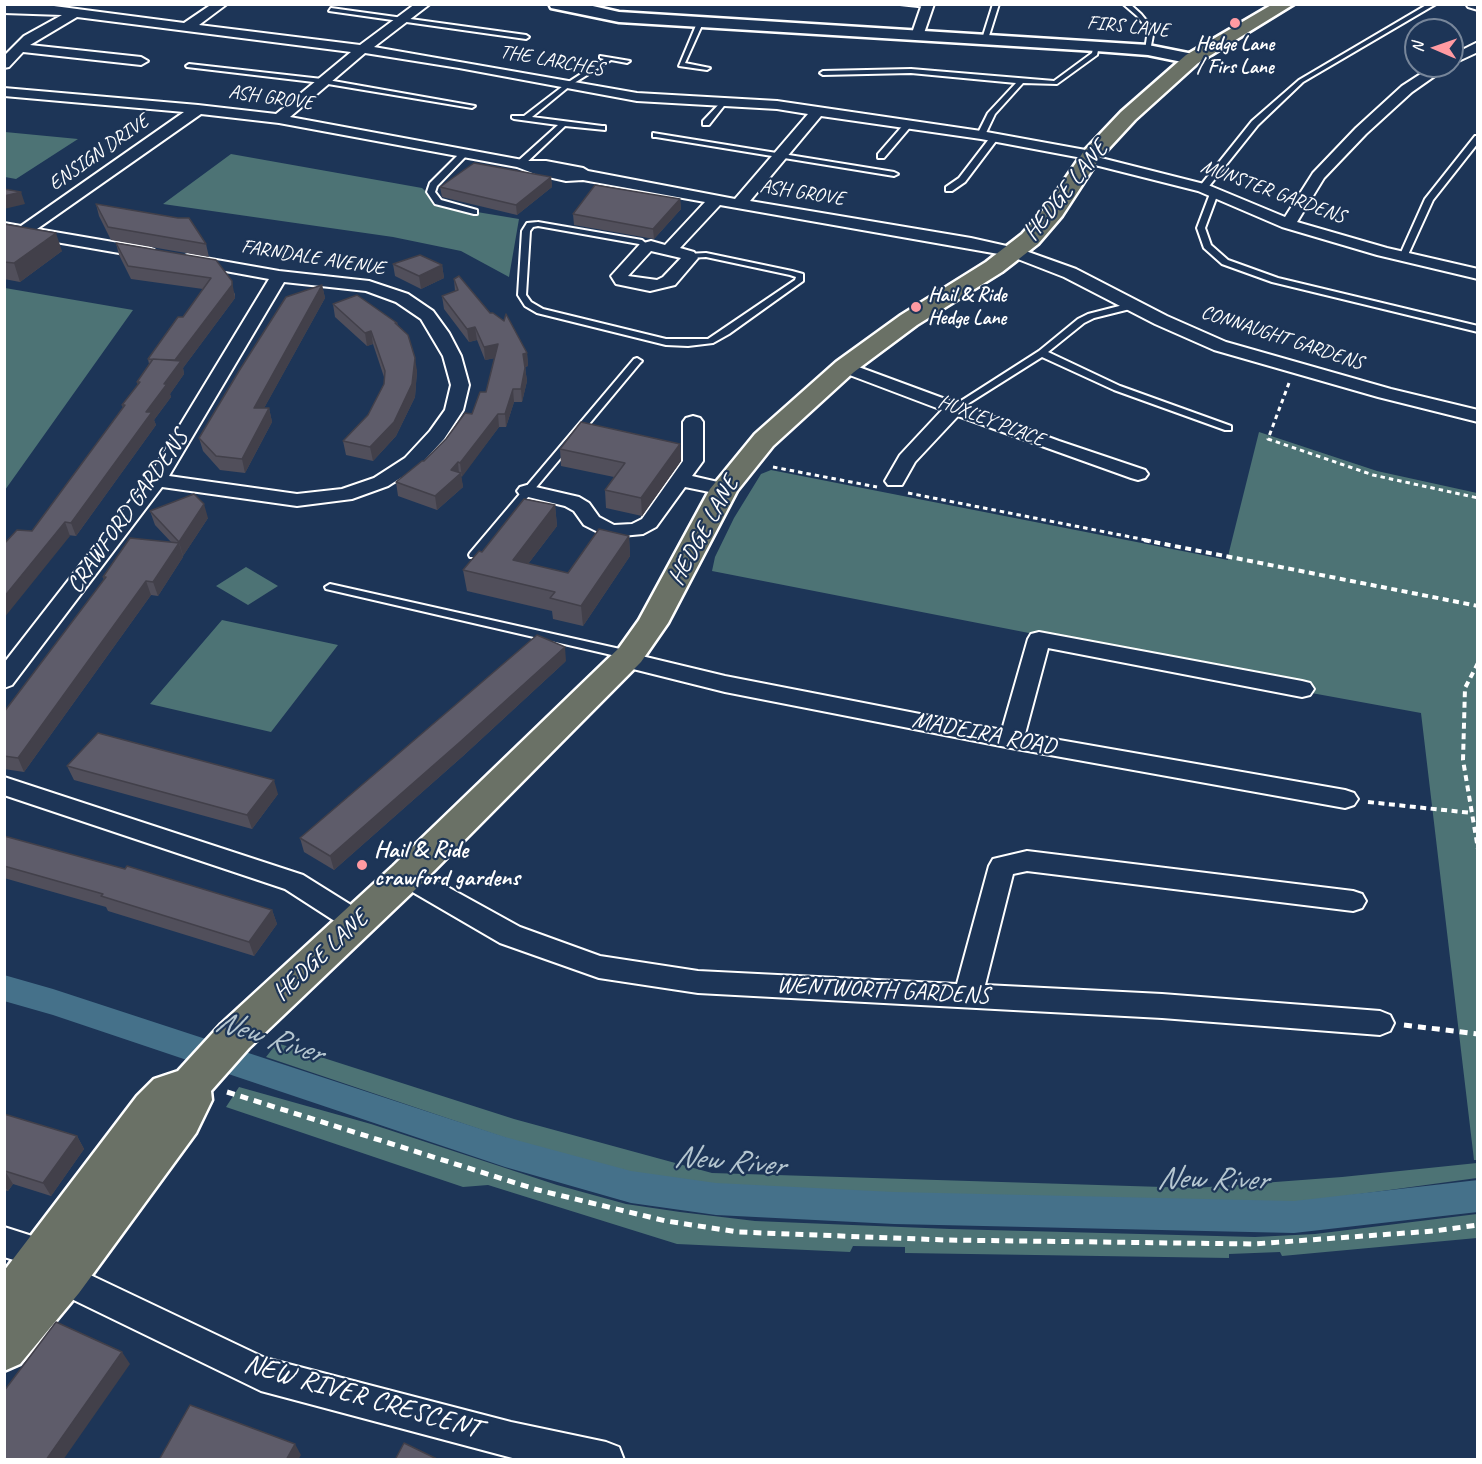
<!DOCTYPE html>
<style>
body{margin:0}
#map{position:relative;width:1482px;height:1464px;overflow:hidden;background:#1d3557;font-family:Caveat,sans-serif}
canvas{display:block}
.frame{position:absolute;inset:0;border:6px solid #fff;pointer-events:none}
.north{position:absolute;left:1404px;top:18px;width:60px;height:60px;box-sizing:border-box;background:#1d3557;border:2px solid #77869a;border-radius:50%;rotate:272deg;font-size:16px;font-weight:700;line-height:24px;text-align:center;color:#fff}
.north::after{content:'';display:block;margin:auto;width:21px;height:27px;background:#ff9aa2;clip-path:polygon(50% 0,100% 100%,50% 72%,0 100%)}
</style>
<div id="map">
<canvas width="1482" height="1464"></canvas>
<div class="frame"></div>
<div class="north">N</div>
</div>
<script>
const context = document.querySelector('canvas').getContext('2d');
context.lineJoin = 'round';
function fill(path, color) { context.fillStyle = color; context.fill(path, 'evenodd'); }
const poly = rows => new Path2D(rows.map(r => 'M' + r).join(''));
function stroke(path, color, width, dash) { context.strokeStyle = color; context.lineWidth = width; context.lineCap = dash ? 'butt' : 'round'; context.setLineDash(dash || []); context.stroke(path); }
function drawText(font, color, halo, rows, align = 'center') {
  context.font = font + ' Caveat,sans-serif'; context.lineWidth = 4.5; context.setLineDash([]); context.textBaseline = 'middle'; context.strokeStyle = halo; context.fillStyle = color; for (const [text, x, y, turn = 0] of rows) {
    context.save(); context.translate(x, y); context.rotate((+turn || 0) * Math.PI / 180); context.textAlign = isNaN(turn) ? turn : align; if (halo) context.strokeText(text, 0, 0); context.fillText(text, 0, 0); context.restore();
  }
}
const green = poly([
 [5,132,78,139,16,179,5,177],
 [231,154,422,188,441,206,519,219,509,277,461,251,393,237,163,204],
 [5,288,133,310,5,490,4,288],
 [1259,432,1377,471,1477,493,1477,1160,1474,1160,1421,713,1306,692,1305,687,712,571,715,557,734,518,761,474,771,470,1228,560,1229,552],
 [246,567,278,586,248,605,216,586],
 [222,620,338,645,271,732,150,704],
 [277,1043,514,1119,712,1173,1195,1188,1342,1177,1477,1163,1477,1178,1294,1203,853,1194,651,1180,592,1167,266,1057],
 [239,1087,371,1124,557,1185,626,1204,680,1212,755,1221,950,1229,1255,1237,1315,1234,1477,1214,1477,1238,1282,1256,1280,1252,1229,1254,1229,1258,905,1253,905,1247,853,1246,850,1252,677,1244,488,1185,463,1187,226,1107]
]);
const canal = poly([
 [4,975,53,989,505,1137,631,1171,716,1183,894,1192,1294,1201,1478,1180,1478,1212,1294,1233,894,1224,716,1215,631,1203,505,1167,53,1015,4,1001,4,975]
]);
const pathFar2 = poly([
 [1289,383,1268,439,1373,475,1478,498],
 [773,467,877,487],
 [908,493,1151,541]
]);
const pathFar1 = poly([
 [1144,540,1478,606],
 [1478,663,1465,688,1463,760,1478,849],
 [1368,802,1472,813]
]);
const path = poly([
 [1404,1025,1478,1034],
 [227,1092,538,1190,666,1221,738,1232,945,1240,1253,1244,1434,1231,1478,1225]
]);
const lane = poly([
 [900,4,930,4,930,5,927,7,900,4],
 [993,4,999,4,988,39,985,41,982,39,993,4],
 [1123,4,1130,4,1141,14,1154,30,1150,51,1145,50,1148,30,1137,16,1123,4],
 [1428,4,1436,4,1303,82,1258,125,1206,190,1200,190,1200,186,1252,121,1299,80,1428,4],
 [331,8,526,35,529,37,526,39,329,11,331,8],
 [700,21,703,23,685,63,710,68,707,70,679,66,697,23,700,21],
 [1094,45,1099,46,1097,55,1057,84,1023,83,995,114,985,135,981,137,977,135,988,113,1016,83,911,73,823,75,820,73,823,71,911,69,1054,81,1092,53,1094,45],
 [600,56,630,61,627,63,611,60,571,85,532,117,602,126,605,126,605,130,565,126,524,165,518,165,518,161,558,125,514,119,512,118,512,116,524,116,567,83,604,59,600,58,600,56],
 [189,64,322,79,475,106,472,108,322,83,187,67,186,66,189,64],
 [722,101,727,102,709,125,703,125,703,121,722,101],
 [905,123,912,125,884,158,878,158,878,154,905,123],
 [653,133,894,172,898,174,894,176,656,137,653,137,653,133],
 [992,135,999,137,965,182,952,191,946,191,946,187,959,178,992,135],
 [1475,136,1478,136,1478,143,1433,200,1407,257,1400,259,1399,257,1425,199,1475,136],
 [462,151,469,153,437,186,435,192,441,200,477,210,477,214,474,214,435,204,427,192,430,183,462,151],
 [1211,191,1218,193,1205,228,1211,245,1228,260,1278,278,1478,326,1478,332,1272,282,1222,264,1204,248,1197,228,1211,191],
 [538,222,642,240,650,247,646,249,639,244,538,226,533,227,530,231,526,295,531,302,543,309,666,339,708,339,795,280,796,277,790,275,706,257,689,258,685,256,686,254,706,253,792,271,803,274,803,281,729,334,713,343,688,346,666,345,537,313,525,306,518,295,522,231,527,223,538,222],
 [1131,303,1134,304,1134,308,1094,318,1084,323,1048,352,1120,386,1231,426,1231,430,1225,430,1114,390,1042,357,958,410,952,410,950,408,1039,351,1078,319,1088,314,1131,303],
 [637,358,642,361,640,363,478,557,470,557,469,555,470,553,634,359,637,358],
 [330,584,629,651,635,655,629,659,326,589,325,587,330,584]
]);
const street = poly([
 [212,4,227,4,199,25,360,45,415,4,430,4,374,47,637,93,777,101,981,131,1091,151,1096,152,1097,157,1208,185,1285,217,1313,173,1356,128,1402,86,1433,66,1449,66,1412,92,1366,134,1324,178,1297,222,1387,248,1478,269,1478,279,1377,255,1282,227,1198,191,1083,162,1082,158,981,139,821,116,750,201,971,238,1020,249,1076,269,1167,316,1226,342,1391,389,1478,410,1478,422,1378,397,1214,350,1155,324,1064,277,1010,256,720,205,680,248,694,252,698,258,675,285,650,291,616,284,611,276,640,244,651,241,665,245,705,202,583,180,566,181,535,174,517,167,279,123,201,114,37,229,148,248,154,250,156,253,154,256,148,258,4,233,4,223,21,226,184,112,4,96,4,88,198,105,276,114,351,52,77,17,30,45,141,57,148,61,141,65,23,52,9,67,4,68,4,56,24,36,62,15,4,13,4,5,54,6,184,23,212,4],
 [365,53,459,68,637,101,777,109,808,114,735,199,588,171,583,168,546,161,528,161,290,117,365,53],
 [651,251,681,258,663,277,657,280,628,276,651,251],
 [922,4,934,4,923,36,917,40,911,36,922,4],
 [1466,4,1478,4,1478,10,1468,7,1466,4],
 [1478,42,1478,52,1452,64,1452,55,1478,42],
 [188,255,279,271,369,281,408,294,433,311,449,333,461,356,469,385,463,410,444,439,419,466,388,486,352,499,297,506,162,487,12,685,4,688,4,663,148,478,269,279,182,263,180,260,182,257,188,255],
 [284,282,366,291,396,302,421,319,443,356,451,385,445,410,430,431,405,458,374,478,342,489,297,494,169,476,284,282],
 [845,362,1059,441,1145,470,1148,474,1145,478,1138,480,1131,478,958,416,915,462,902,485,888,485,885,481,900,455,942,410,839,371,836,367,839,363,845,362],
 [693,416,700,418,703,422,703,461,692,476,731,485,734,489,731,493,724,495,685,487,656,527,643,534,611,537,604,535,584,525,574,511,565,506,520,495,517,491,520,487,527,485,579,497,589,503,599,517,614,525,632,524,642,519,683,461,683,422,686,418,693,416],
 [1039,632,1302,681,1310,683,1314,689,1310,695,1302,697,1048,648,1025,734,1345,790,1354,793,1358,799,1354,805,1345,808,1011,748,725,692,617,665,614,660,617,655,625,652,725,676,1002,730,1028,639,1031,634,1039,632],
 [4,777,303,875,367,915,371,922,367,929,357,933,347,929,285,889,4,795,4,777],
 [1027,851,1353,891,1362,894,1366,901,1362,908,1353,911,1027,871,1013,874,985,985,1162,994,1380,1011,1390,1015,1394,1023,1390,1031,1380,1035,1162,1018,698,993,599,978,500,943,397,883,393,876,397,869,406,866,415,869,520,927,600,956,698,971,957,984,989,866,993,859,1027,851],
 [4,1227,54,1243,59,1254,54,1265,43,1269,4,1257,4,1227],
 [63,1262,265,1358,511,1422,606,1442,619,1447,624,1460,520,1460,261,1391,51,1289,47,1278,51,1267,63,1262]
]);
const secondary = poly([
 [549,4,584,4,619,12,1148,45,1198,55,1201,59,1198,63,1192,64,1148,55,1096,51,619,22,551,8,549,4]
]);
const primary = poly([
 [1273,4,1294,4,1198,63,1135,120,1099,159,1062,216,1038,244,1002,272,917,325,854,372,773,446,737,491,668,623,641,662,419,886,249,1048,211,1091,212,1100,196,1133,79,1293,20,1364,4,1371,4,1271,137,1096,154,1079,178,1071,221,1024,393,866,619,648,639,620,710,489,755,434,836,362,901,315,986,262,1022,234,1046,207,1084,151,1121,112,1186,55,1273,4]
]);
const wall = poly([
 [551,177,552,187,517,215,442,197,440,187],
 [680,199,681,209,654,239,574,225,573,214],
 [96,204,206,244,209,257,111,240,99,216],
 [4,224,62,251,20,282,4,279],
 [116,243,216,260,235,294,235,298,183,368,184,374,170,394,171,397,154,420,156,425,76,536,32,531,123,408,122,405,138,385,137,382,149,364,148,359,183,317,203,289,131,279,119,255],
 [393,264,442,265,444,278,421,289,395,276],
 [454,279,490,313,527,353,528,366,525,367,527,381,522,402,514,402,506,427,499,427,461,477,463,487,437,510,398,496,396,482,424,461,472,414,486,392,495,358,485,360,477,340,469,342,444,309,442,296,455,291],
 [322,285,325,298,264,408,269,408,272,422,245,473,220,470,203,451,199,438],
 [333,304,397,323,417,371,415,397,396,436,373,461,346,455,343,441,368,415,384,384,384,377,373,344,367,346,335,317],
 [680,444,681,461,642,516,606,508,605,490,614,477,561,466,560,449],
 [555,505,557,526,528,564,568,573,629,536,630,556,583,626,553,619,552,611,467,591,463,570,482,552],
 [150,511,208,518,183,556,182,555,183,557,158,596,151,595,24,772,4,769,4,712,104,580,103,577,171,542,155,525],
 [566,661,463,756,334,870,304,852,300,838],
 [67,766,278,794,252,829,74,780],
 [4,836,272,910,277,924,254,956,108,911,106,907,4,878],
 [4,1114,77,1136,84,1149,51,1196,13,1184,8,1191,4,1190]
]);
const shadedWall = poly([
 [551,177,552,187,517,215,516,205],
 [21,192,25,204,4,209,4,196],
 [680,199,681,209,654,239,653,229],
 [56,233,62,251,20,282,14,263],
 [442,265,444,278,421,289,419,276],
 [232,281,235,298,183,368,184,374,170,394,171,397,154,420,156,425,76,536,71,523,146,412,164,384,175,360],
 [322,285,325,298,257,421,254,408],
 [475,327,477,340,469,342,467,329],
 [371,331,373,344,367,346,365,333],
 [498,344,500,357,485,360,484,347],
 [527,353,528,366,524,367,523,354],
 [415,358,417,371,415,397,396,436,373,461,370,447],
 [525,368,527,381,522,402,521,389],
 [513,389,514,402,506,427,505,414],
 [269,408,272,422,245,473,242,459],
 [498,414,499,427,462,477,460,463],
 [680,444,681,461,642,516,641,498],
 [458,462,459,474,461,473,463,487,437,510,435,496,451,470],
 [204,504,208,518,183,556,179,542],
 [555,505,557,526,515,581,513,560],
 [65,522,70,536,4,618,4,597],
 [629,536,630,556,583,626,581,606],
 [179,543,183,557,158,596,153,582],
 [146,581,151,595,24,772,18,758],
 [565,647,566,661,463,756,334,870,330,856],
 [274,780,278,794,252,829,247,815],
 [272,910,277,924,254,956,249,942],
 [77,1136,84,1149,51,1196,43,1183],
 [5,1171,13,1184,8,1191,4,1186],
 [122,1352,130,1364,63,1460,46,1460],
 [295,1444,301,1455,298,1460,286,1460]
]);
const building = poly([
 [474,163,551,177,516,205,440,187,474,163],
 [595,185,680,199,653,229,573,214,595,185],
 [4,189,21,192,4,196,4,189],
 [96,204,178,218,189,218,206,244,108,227,96,204],
 [4,224,56,233,14,263,4,262,4,224],
 [116,243,216,260,232,281,232,285,175,360,148,359,178,317,183,317,211,278,128,266,116,243],
 [420,255,442,265,419,276,393,264,420,255],
 [459,276,490,313,493,313,504,321,506,314,527,353,523,354,525,368,521,389,513,389,505,414,498,414,460,463,458,462,451,470,461,473,435,496,396,482,422,461,424,461,446,439,465,413,472,414,480,392,486,392,498,344,484,347,475,327,467,329,442,296,458,290,454,279,459,276],
 [322,285,254,408,269,408,242,459,216,456,199,438,239,371,286,297,322,285],
 [357,295,397,323,395,323,408,335,415,358,412,384,394,422,370,447,343,441,368,415,384,384,385,371,371,331,365,333,333,304,357,295],
 [153,359,181,361,164,384,167,384,146,412,152,412,71,523,65,522,4,597,4,544,17,530,32,531,125,405,122,405,140,382,137,382,153,359],
 [581,422,680,444,641,498,605,490,625,463,560,449,581,422],
 [194,494,204,504,179,542,150,511,194,494],
 [524,499,555,505,513,560,568,573,599,529,629,536,581,606,550,598,555,592,463,570,479,551,482,552,524,499],
 [130,538,179,543,153,582,146,581,18,758,4,756,4,712,106,577,103,577,130,538],
 [537,635,565,647,460,742,330,856,300,838,537,635],
 [98,733,274,780,247,815,67,766,98,733],
 [4,836,125,869,127,866,272,910,249,942,101,896,103,894,4,866,4,836],
 [4,1114,77,1136,43,1183,5,1171,4,1172,4,1114],
 [56,1322,122,1352,46,1460,4,1460,4,1391,56,1322],
 [190,1405,295,1444,286,1460,159,1460,190,1405],
 [404,1443,439,1460,395,1460,404,1443]
]);
const markers = [
 [1235,23,6,"#ff9aa2"],
 [916,307,6,"#ff9aa2"],
 [362,865,6,"#ff9aa2"]
];
const farStreetnames = [
 ["FIRS LANE",1128,27,6],
 ["THE LARCHES",552,61,10],
 ["ASH GROVE",271,98,8],
 ["ENSIGN DRIVE",99,153,-35],
 ["MUNSTER GARDENS",1273,192,20],
 ["ASH GROVE",802,193,9],
 ["FARNDALE AVENUE",313,258,9],
 ["CONNAUGHT GARDENS",1282,338,18],
 ["HUXLEY PLACE",991,421,21]
];
const farPoinames = [
 ["Hedge Lane",1235,45],
 ["/ Firs Lane",1235,68],
 ["Hail & Ride",928,296,"left"],
 ["Hedge Lane",928,319,"left"]
];
const streetNames = [
 ["HEDGE LANE",1066,191,-51],
 ["CRAWFORD GARDENS",128,512,-55],
 ["HEDGE LANE",704,531,-61],
 ["MADEIRA ROAD",984,734,11],
 ["HEDGE LANE",321,956,-43],
 ["WENTWORTH GARDENS",883,991,3]
];
const poiNames = [
 ["Hail & Ride",374,851],
 ["crawford gardens",374,879]
];
const nearStreetnames = [
 ["NEW RIVER CRESCENT",362,1397,16]
];
const nearWaternames = [
 ["New River",269,1038,18],
 ["New River",729,1162,5],
 ["New River",1212,1180,1]
];
fill(green, '#4d7375');
fill(canal, '#45718a');
stroke(lane, '#fff', 4);
stroke(street, '#fff', 4);
stroke(secondary, '#fff', 5);
stroke(primary, '#fff', 5);
stroke(pathFar2, '#fff', 3, [4.5, 4]);
stroke(pathFar1, '#fff', 4, [6, 4.5]);
stroke(path, '#fff', 5, [8, 6]);
fill(lane, '#1d3557');
fill(street, '#1d3557');
fill(secondary, '#1d3557');
fill(primary, '#6a7166');
fill(wall, '#514f5b');
fill(shadedWall, '#42404a');
fill(building, '#5e5c6a');
stroke(building, '#42404a', 1.5);
for (const [x, y, r, color] of markers) { const dot = new Path2D(); dot.arc(x, y, r, 0, 2 * Math.PI); context.fillStyle = color; context.fill(dot); stroke(dot, '#1d3557', 2); }
drawText('20px', '#fff', '#1d3557', farStreetnames);
drawText('bold 20px', '#fff', '#1d3557', farPoinames);
drawText('24px', '#fff', '#1d3557', streetNames);
drawText('bold 24px', '#fff', '#1d3557', poiNames, 'left');
drawText('28px', '#fff', '#1d3557', nearStreetnames);
drawText('italic 32px', '#b5c6d0', '#1d3557', nearWaternames);
</script>
